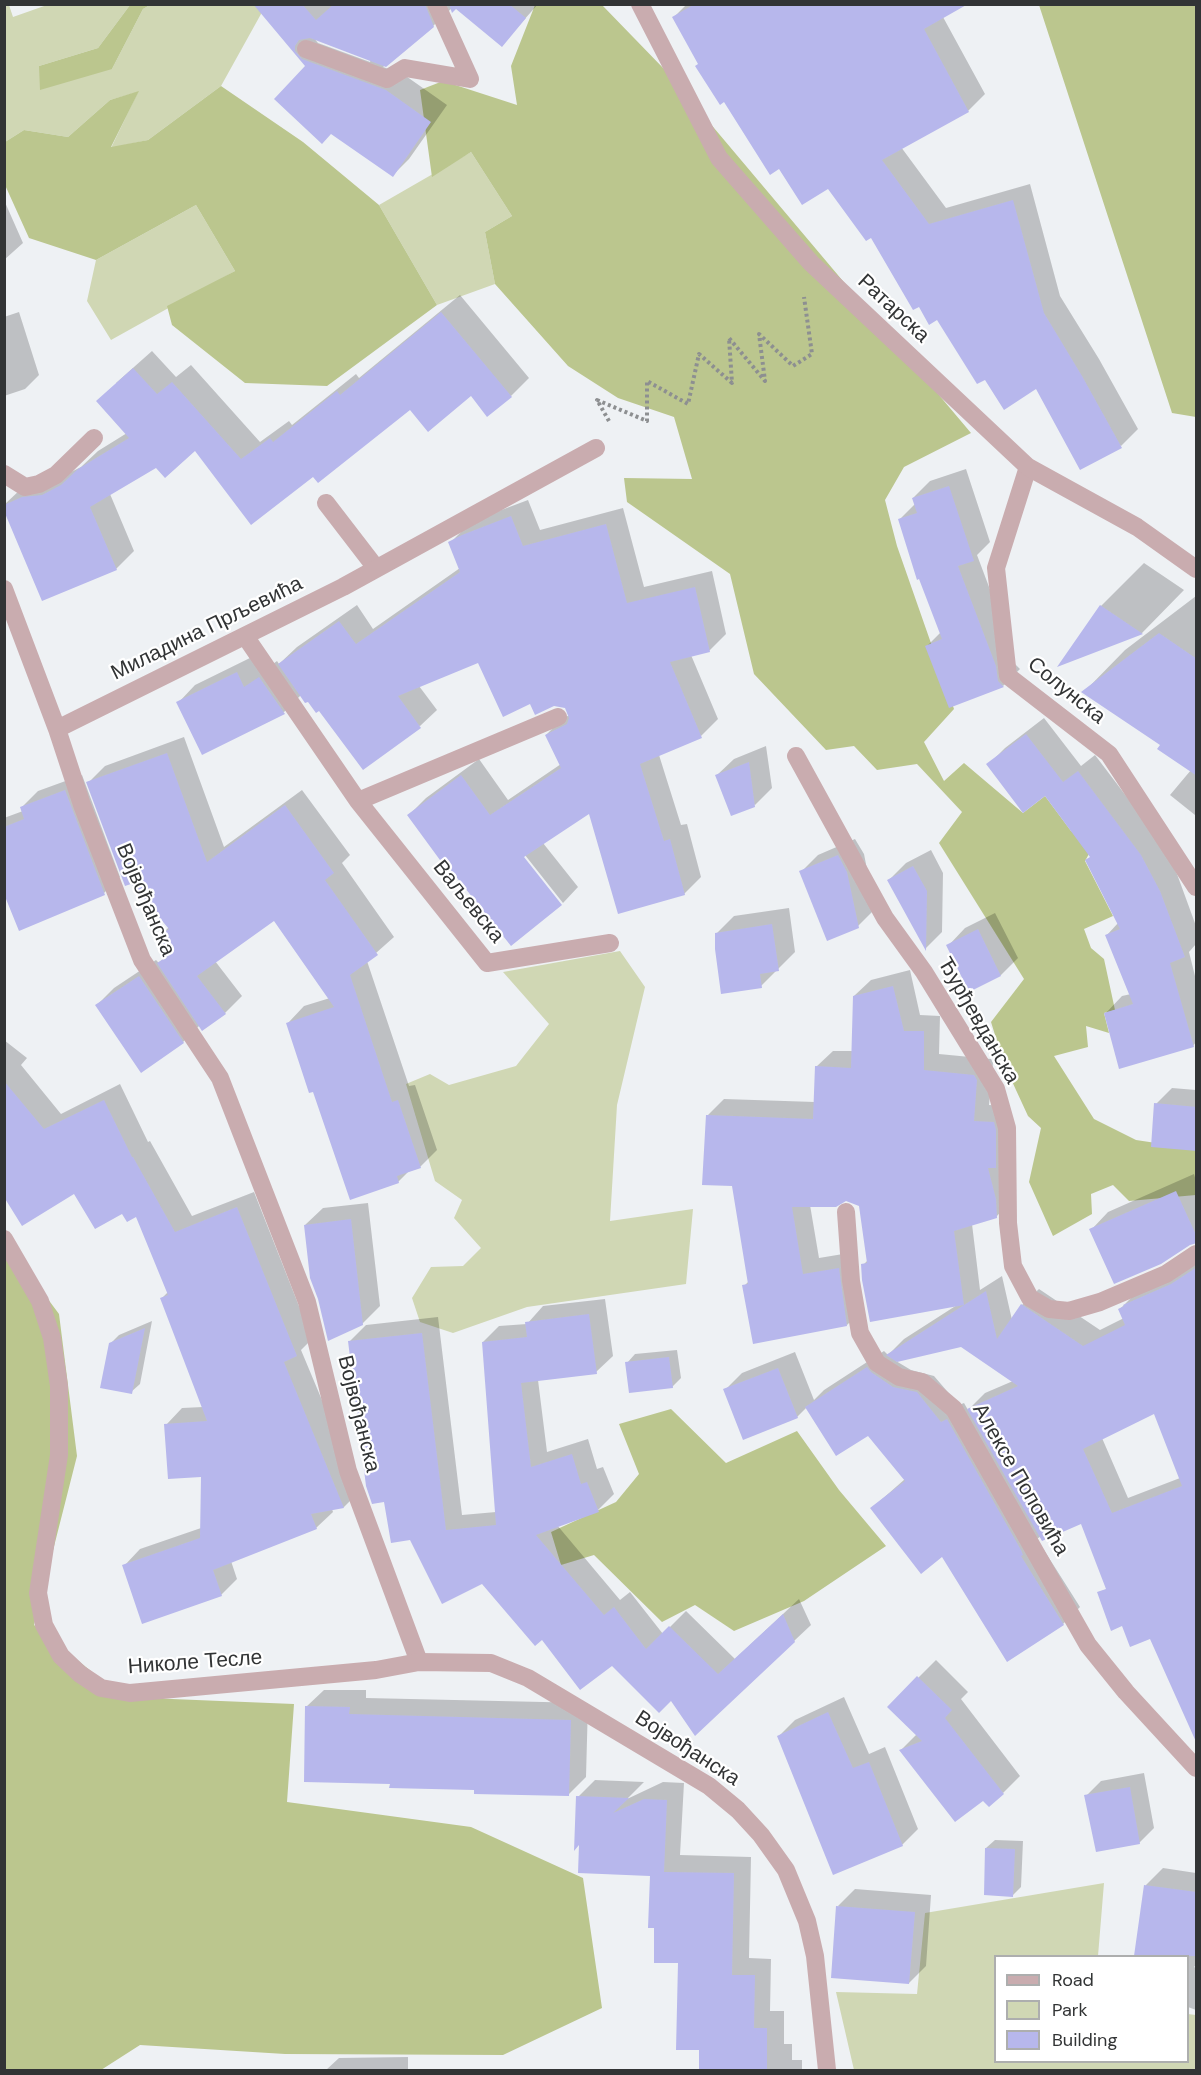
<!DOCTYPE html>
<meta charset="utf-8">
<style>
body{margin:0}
#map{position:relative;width:1201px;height:2075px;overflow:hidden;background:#eef1f4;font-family:"DM Sans",sans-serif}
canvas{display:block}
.frame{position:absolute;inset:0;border:6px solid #323435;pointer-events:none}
.legend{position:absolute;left:994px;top:1955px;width:195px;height:108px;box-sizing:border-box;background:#fff;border:2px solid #adaeae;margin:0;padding:8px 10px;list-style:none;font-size:18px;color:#323435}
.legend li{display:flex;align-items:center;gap:12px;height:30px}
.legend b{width:30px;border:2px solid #adaeae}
</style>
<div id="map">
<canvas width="1201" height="2075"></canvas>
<div class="frame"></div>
<ul class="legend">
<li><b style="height:8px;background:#c9acaf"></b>Road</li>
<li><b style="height:16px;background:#d0d7b4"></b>Park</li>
<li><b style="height:16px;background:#b7b7ec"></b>Building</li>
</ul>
</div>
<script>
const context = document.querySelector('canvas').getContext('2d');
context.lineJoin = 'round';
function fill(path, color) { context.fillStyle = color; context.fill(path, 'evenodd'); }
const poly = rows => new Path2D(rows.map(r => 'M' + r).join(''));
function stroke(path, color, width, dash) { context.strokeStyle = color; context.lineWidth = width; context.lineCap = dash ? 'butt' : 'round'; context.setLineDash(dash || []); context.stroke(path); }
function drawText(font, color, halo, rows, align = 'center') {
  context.font = font + ' "DM Sans",sans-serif'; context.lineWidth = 4.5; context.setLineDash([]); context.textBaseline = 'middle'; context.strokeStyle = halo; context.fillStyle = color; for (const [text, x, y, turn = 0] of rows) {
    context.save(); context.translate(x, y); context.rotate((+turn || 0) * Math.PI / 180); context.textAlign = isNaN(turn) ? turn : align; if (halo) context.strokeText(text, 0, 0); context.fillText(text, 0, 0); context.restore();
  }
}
const green = poly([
 [5,5,9,5,13,17,47,5,130,5,98,48,39,66,112,69,143,9,150,5,266,5,221,86,148,140,111,148,138,92,110,100,68,137,24,130,5,142],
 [471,152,512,216,485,232,495,284,437,305,379,205],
 [196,205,235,271,111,340,87,301,96,260],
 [620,951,645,987,617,1105,610,1221,693,1209,686,1284,527,1307,453,1333,420,1322,412,1298,431,1267,463,1266,481,1248,454,1218,462,1200,435,1181,406,1084,430,1074,449,1085,516,1066,549,1024,503,972],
 [1104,1883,1098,1956,996,1956,996,2062,1188,2062,1188,2014,1196,2015,1196,2070,854,2070,836,1992,917,1994,925,1913]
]);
const forest = poly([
 [130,5,150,5,143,9,112,69,40,90,39,66,98,48],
 [535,5,602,5,666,71,971,433,904,467,885,500,897,546,954,709,924,742,944,781,964,763,1023,813,1045,796,1071,831,1098,838,1085,861,1113,916,1084,929,1091,948,1104,959,1115,1010,1104,1013,1109,1033,1086,1026,1088,1047,1054,1056,1094,1119,1136,1140,1196,1149,1196,1195,1129,1201,1113,1185,1091,1194,1092,1214,1053,1236,1029,1182,1041,1128,1028,1116,1004,1064,991,1022,1024,979,939,843,962,812,917,764,877,770,854,746,826,750,754,674,730,574,627,502,624,478,692,479,674,417,618,398,568,366,495,284,485,232,512,216,471,152,432,177,420,90,443,81,517,105,511,66],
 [1039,5,1196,5,1196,417,1172,413],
 [221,86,303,142,379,205,437,305,327,386,245,383,172,325,167,306,235,271,196,205,96,260,29,238,5,185,5,142,24,130,68,137,110,100,139,91,111,147,148,140],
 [4,1240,59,1314,77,1456,34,1625,123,1697,294,1704,287,1802,471,1827,583,1878,602,2008,503,2055,285,2054,140,2045,101,2070,5,2070],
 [671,1409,726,1463,797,1431,839,1490,886,1546,804,1601,734,1631,695,1605,662,1622,594,1555,561,1565,551,1532,616,1502,639,1474,619,1424]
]);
const shadow = poly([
 [272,4,333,5,538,4,502,45,456,7,452,8,433,26,383,67,403,74,447,105,409,159,393,175,307,66,263,14],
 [314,38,371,59,370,62,318,43],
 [687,4,965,4,943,17,985,94,968,111,901,147,946,208,1030,184,1060,296,1099,359,1138,429,1121,446,1037,387,985,378,938,318,919,305,871,235,829,187,780,167,699,64,674,17],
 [4,200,23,243,4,260],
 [460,295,529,378,511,396,471,394,411,408,313,475,195,449,157,466,110,494,134,551,116,569,4,505,22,488,61,477,81,467,98,451,127,433,116,383,152,351,176,377,191,365,260,442,289,421,292,425,356,374,359,378],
 [19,312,39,375,25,389,4,396,4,317],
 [966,469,990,542,977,555,1012,648,1015,664,1020,669,1003,686,927,646,941,632,899,520,915,504,913,498,930,481],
 [528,500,540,530,623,508,644,587,712,571,726,634,709,651,691,655,718,719,701,736,659,755,681,825,687,824,701,877,684,894,590,812,543,843,578,887,563,903,521,850,409,815,426,798,479,759,508,800,561,764,546,735,563,718,570,715,566,707,531,702,479,661,419,686,437,710,420,726,319,709,301,695,284,712,178,703,195,685,254,656,262,672,277,661,279,664,297,647,357,605,373,629,460,568,450,543,467,526,480,518],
 [1144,563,1184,590,1142,633,1061,664,1101,606],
 [1196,596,1196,813,1195,815,1170,795,1191,770,1162,745,1084,692,1125,650],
 [1044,718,1081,766,1095,755,1158,838,1177,874,1196,926,1196,944,1189,952,1196,980,1196,1042,1193,1046,1105,1014,1122,996,1131,994,1107,935,1118,923,1091,856,1045,794,988,765,1005,748],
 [184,737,224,847,302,790,350,855,342,863,394,937,367,961,409,1086,415,1085,437,1150,420,1167,410,1170,398,1182,314,1090,288,1023,304,1006,330,998,274,919,215,961,242,996,225,1013,200,1025,183,1042,97,1005,114,988,156,960,159,963,168,954,157,939,169,927,88,783,105,766],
 [766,746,772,788,755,805,716,776,734,759],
 [82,775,120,877,104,893,4,890,4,818,23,811,22,807,38,791],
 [855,839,864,854,875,909,858,926,801,872,818,855],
 [931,850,943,873,942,932,926,948,889,880,906,863],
 [789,908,795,952,761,986,717,933,734,916],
 [995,913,1018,958,1001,975,969,990,948,946,965,928],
 [910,970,920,1015,940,1016,939,1054,991,1059,993,1063,989,1105,1010,1106,1012,1200,996,1217,972,1224,980,1290,1002,1276,1012,1320,1022,1305,1039,1289,1100,1330,1124,1318,1120,1309,1136,1293,1196,1263,1196,1439,1155,1412,1102,1438,1128,1498,1180,1478,1196,1518,1082,1522,1041,1536,1037,1539,1080,1607,1063,1624,942,1555,872,1508,905,1479,868,1434,807,1407,797,1417,725,1390,742,1373,795,1352,814,1400,824,1390,884,1351,888,1355,904,1339,957,1305,863,1265,868,1260,860,1205,844,1199,810,1205,819,1258,855,1252,863,1309,847,1325,744,1286,749,1281,733,1185,707,1116,724,1099,815,1102,816,1067,833,1051,853,1051,854,996,871,980],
 [962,1346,1013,1381,985,1393,968,1410,964,1403,959,1405,934,1376,911,1370,896,1361],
 [4,1040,27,1058,21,1065,61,1114,120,1084,148,1142,150,1141,192,1216,254,1192,312,1339,301,1350,360,1491,344,1507,332,1509,333,1512,316,1528,231,1561,237,1579,221,1595,124,1566,140,1549,201,1528,202,1475,166,1425,182,1408,203,1407,162,1298,168,1292,137,1215,75,1192,4,1155],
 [1172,1088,1196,1090,1196,1149,1156,1104],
 [1194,1174,1196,1181,1196,1242,1091,1230,1108,1212],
 [368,1203,380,1306,362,1324,305,1225,323,1208],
 [605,1299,613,1356,596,1372,538,1380,547,1452,588,1439,597,1469,603,1467,614,1494,598,1510,557,1525,620,1600,630,1592,663,1634,686,1611,735,1659,799,1599,811,1625,794,1641,672,1699,612,1664,542,1638,483,1582,411,1538,385,1500,350,1341,366,1325,438,1317,462,1515,496,1512,483,1342,499,1326,527,1324,543,1306],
 [152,1321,140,1384,131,1392,111,1343,119,1335],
 [677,1350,681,1378,672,1387,627,1363,635,1354],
 [936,1660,968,1692,961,1699,1020,1776,1003,1793,901,1750,917,1734,889,1707],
 [324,1690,366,1690,366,1698,588,1703,586,1777,568,1795,391,1782,306,1707],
 [844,1697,869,1754,885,1747,918,1829,902,1845,779,1736,795,1720],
 [1144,1773,1154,1828,1139,1843,1086,1796,1101,1781],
 [595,1780,644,1782,627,1799,663,1782,684,1783,680,1855,751,1857,749,1958,771,1959,770,2011,784,2011,784,2044,792,2044,792,2060,802,2060,802,2070,701,2070,701,2049,679,1962,656,1927,651,1874,578,1797],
 [995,1840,1023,1841,1021,1887,1013,1895,986,1848],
 [1163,1868,1196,1873,1196,1965,1194,1967,1196,1968,1196,2010,1188,2007,1188,1956,1136,1956,1146,1885],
 [855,1889,931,1895,926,1966,909,1983,838,1906],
 [408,2057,408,2070,326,2070,339,2058]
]);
const building = poly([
 [253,4,302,4,316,20,334,4,425,4,434,27,386,67,310,38,299,40,295,46,295,51,302,59,386,90,431,122,393,177,331,134,322,144,274,99,305,66],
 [449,4,509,4,526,18,502,47,456,9,452,13],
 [695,4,968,4,924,29,969,112,882,160,929,224,1013,200,1044,313,1082,376,1122,448,1080,470,1036,389,1004,410,985,380,977,384,937,320,929,325,919,307,913,310,871,238,866,241,828,189,802,205,779,169,770,175,724,102,720,105,695,66,698,64,672,17],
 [441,312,512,397,487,417,471,396,428,432,410,410,318,483,313,477,251,525,195,451,165,478,156,468,90,507,117,570,42,601,4,511,4,505,22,497,42,495,61,485,78,469,129,438,96,401,133,368,157,394,172,382,241,459,270,438,273,442,337,391,340,395],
 [949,486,974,561,958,566,996,666,998,681,1004,687,949,708,925,646,942,639,919,579,917,580,898,519,917,513,912,498],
 [511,516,523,546,606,524,627,603,695,587,710,652,670,662,702,738,640,764,664,841,670,839,685,895,618,914,589,814,524,857,562,905,511,946,450,869,448,871,407,815,461,775,490,815,561,768,545,735,567,724,569,718,565,708,554,706,535,715,530,704,503,717,478,663,398,696,421,728,363,770,319,711,316,713,308,702,305,703,278,664,339,621,356,644,460,572,448,542,462,535],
 [1100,605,1143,634,1057,667],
 [1159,633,1197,659,1197,776,1157,749,1160,745,1081,692],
 [237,672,244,687,259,677,285,714,202,755,176,702],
 [1026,734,1063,782,1078,771,1141,855,1160,891,1185,957,1170,963,1194,1047,1119,1069,1104,1013,1133,1004,1105,935,1120,929,1085,860,1090,857,1045,796,1023,813,986,764],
 [167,753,207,862,285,805,334,873,325,880,378,955,350,975,392,1102,398,1100,421,1168,397,1176,399,1183,350,1200,313,1092,309,1093,286,1023,334,1007,274,921,197,976,226,1014,202,1031,157,963,168,956,155,939,169,929,131,884,125,886,86,782],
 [749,762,755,807,731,816,715,775],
 [65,790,105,895,19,931,4,894,4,827,24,819,20,807],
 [838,855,847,872,859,928,827,941,799,871],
 [913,866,927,891,926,951,887,880],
 [772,924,779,971,760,974,762,988,721,994,715,949,715,933],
 [978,929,1001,976,969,992,946,945],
 [139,976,184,1043,141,1073,95,1005],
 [893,986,904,1031,924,1031,924,1070,974,1075,977,1080,974,1121,994,1122,996,1130,996,1168,988,1168,996,1199,997,1218,954,1231,964,1305,986,1291,997,1339,1021,1304,1083,1346,1125,1325,1118,1309,1124,1306,1123,1305,1171,1284,1197,1267,1197,1744,1150,1639,1130,1647,1122,1626,1111,1631,1097,1592,1106,1589,1081,1524,1042,1541,967,1409,1018,1386,961,1347,897,1362,886,1355,964,1305,870,1322,862,1280,861,1264,867,1263,859,1206,846,1201,836,1207,792,1207,803,1274,839,1268,847,1326,753,1344,742,1285,748,1284,732,1186,702,1185,706,1115,813,1119,815,1066,851,1068,853,996],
 [1154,1414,1182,1486,1112,1513,1083,1449],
 [4,1081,44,1129,104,1100,132,1157,133,1157,175,1232,237,1207,297,1356,284,1362,344,1508,311,1514,317,1529,213,1570,222,1596,142,1624,122,1565,200,1538,201,1477,168,1479,164,1424,207,1421,160,1298,168,1295,136,1217,127,1222,122,1214,95,1229,74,1194,22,1226,4,1197],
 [1154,1103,1197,1107,1197,1151,1151,1147],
 [1176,1191,1197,1237,1197,1243,1190,1245,1161,1264,1114,1284,1089,1229],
 [351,1219,363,1325,328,1341,318,1299,310,1278,304,1225],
 [589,1314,597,1374,521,1383,531,1467,572,1454,581,1484,587,1482,599,1512,536,1535,604,1615,614,1607,646,1649,669,1626,718,1674,783,1614,795,1642,695,1736,671,1701,659,1713,612,1666,580,1690,542,1640,535,1646,482,1584,442,1604,410,1540,391,1543,384,1502,372,1504,366,1486,348,1341,422,1333,446,1530,496,1525,482,1342,527,1337,525,1322],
 [145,1328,132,1394,100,1388,109,1343],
 [669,1357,673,1388,629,1393,625,1362],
 [867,1367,871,1372,893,1387,917,1392,941,1422,947,1419,1021,1550,1023,1555,1021,1556,1064,1625,1007,1662,942,1557,921,1574,870,1508,905,1481,868,1436,836,1456,805,1407],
 [778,1368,798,1418,743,1440,723,1389],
 [917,1676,952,1710,945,1718,1004,1794,989,1807,983,1801,955,1822,899,1750,922,1741,887,1707],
 [305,1706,350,1707,349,1714,571,1720,569,1796,474,1794,474,1790,389,1788,390,1784,304,1782],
 [828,1712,853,1768,869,1762,903,1846,833,1875,777,1736],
 [1130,1787,1140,1844,1096,1852,1084,1795],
 [576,1796,629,1798,613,1813,644,1799,667,1800,664,1872,734,1873,732,1975,755,1975,754,2028,767,2028,767,2070,699,2070,699,2050,676,2050,678,1963,654,1963,654,1928,648,1928,650,1876,578,1873,579,1845,574,1851],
 [985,1848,1015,1849,1013,1897,984,1895],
 [1144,1885,1197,1892,1197,1956,1134,1956],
 [836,1906,915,1912,909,1984,831,1978]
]);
const path = poly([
 [609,421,597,400,647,421,647,381,688,404,699,354,732,383,729,338,765,381,759,334,793,366,812,354,804,297]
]);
const service = poly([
 [306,49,387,79,405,68,470,79,436,4],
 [4,474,25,487,39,484,56,475,94,438],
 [326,503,376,568]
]);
const minor = poly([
 [1028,467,996,568,1008,676,1109,754,1196,887],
 [4,589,57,729,82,805,142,960,220,1078,307,1302,348,1471,419,1662],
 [245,636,358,801,487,963,610,943],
 [57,729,343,587,596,448],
 [796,756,885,918,924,972,996,1089,1007,1128,1008,1223,1013,1266,1030,1298,1049,1309,1069,1311,1100,1302,1166,1274,1196,1254],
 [358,801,558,717],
 [846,1212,851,1281,860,1333,877,1363,899,1377,922,1382,954,1409,1088,1645,1126,1692,1196,1768]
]);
const tertiary = poly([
 [640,4,719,158,811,263,1028,467,1137,527,1196,569],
 [4,1239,40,1301,52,1338,59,1386,59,1455,38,1593,44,1625,61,1656,80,1674,101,1688,130,1693,376,1670,419,1662,491,1663,528,1678,709,1786,738,1810,761,1835,786,1870,807,1921,815,1956,827,2070]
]);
const streetNames = [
 ["Ратарска",893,309,43],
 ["Миладина Прљевића",207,629,-26],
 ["Солунска",1066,691,39],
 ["Војвођанска",145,900,67],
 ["Ваљевска",468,902,51],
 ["Ђурђевданска",978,1021,60],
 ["Војвођанска",358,1414,76],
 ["Алексе Поповића",1020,1480,60],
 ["Николе Тесле",195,1663,-4],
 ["Војвођанска",687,1749,33]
];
fill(green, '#d0d7b4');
fill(forest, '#bbc68e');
fill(shadow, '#0003');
fill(building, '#b7b7ec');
stroke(path, '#8d8f91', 4, [3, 3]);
stroke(service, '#c9acaf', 18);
stroke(minor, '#c9acaf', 18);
stroke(tertiary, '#c9acaf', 18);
drawText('21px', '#323435', '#fff', streetNames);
</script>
